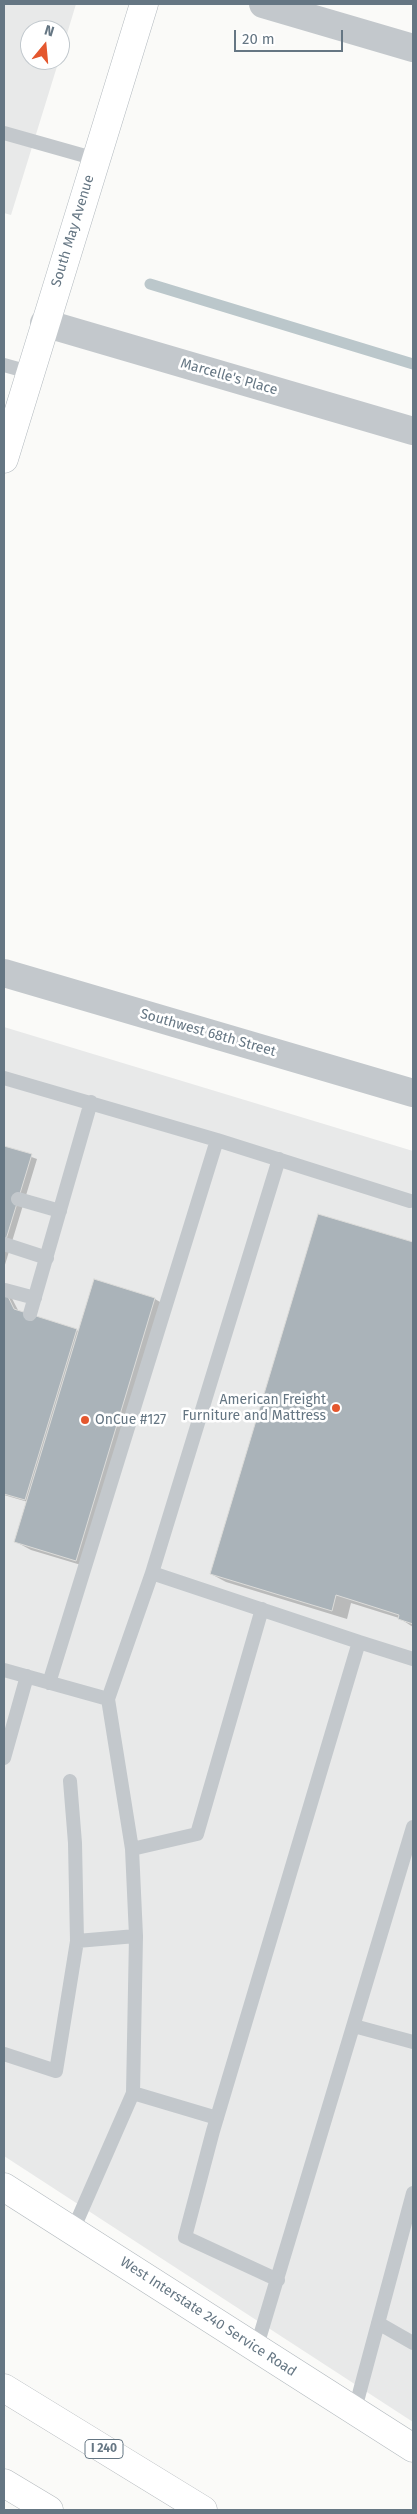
<!DOCTYPE html>
<style>
body{margin:0}
#map{position:relative;width:417px;height:2514px;overflow:hidden;background:#fafaf8;font-family:"Fira Sans",sans-serif}
canvas{display:block}
.frame{position:absolute;inset:0;border:5px solid #657683;pointer-events:none}
.north{position:absolute;left:20px;top:20px;width:50px;height:50px;box-sizing:border-box;background:#fff;border:1px solid #c1c8cd;border-radius:50%;rotate:17deg;font-size:14px;font-weight:700;line-height:20px;text-align:center;color:#657683}
.north::after{content:'';display:block;margin:auto;width:18px;height:22px;background:#e4572e;clip-path:polygon(50% 0,100% 100%,50% 72%,0 100%)}
.scale{position:absolute;left:234px;top:30px;width:109px;height:22px;box-sizing:border-box;border:2px solid #657683;border-top:0;padding-left:6px;font-size:15px;line-height:18px;white-space:nowrap;color:#657683;-webkit-text-stroke:4px #fff;paint-order:stroke}
</style>
<div id="map">
<canvas width="417" height="2514"></canvas>
<div class="frame"></div>
<div class="north">N</div>
<div class="scale">20 m</div>
</div>
<script>
const context = document.querySelector('canvas').getContext('2d');
context.lineJoin = 'round';
function fill(path, color) { context.fillStyle = color; context.fill(path, 'evenodd'); }
const poly = rows => new Path2D(rows.map(r => 'M' + r).join(''));
function stroke(path, color, width, dash) { context.strokeStyle = color; context.lineWidth = width; context.lineCap = dash ? 'butt' : 'round'; context.setLineDash(dash || []); context.stroke(path); }
function drawText(font, color, halo, rows, align = 'center') {
  context.font = font + ' "Fira Sans",sans-serif'; context.lineWidth = 5; context.setLineDash([]); context.textBaseline = 'middle'; context.strokeStyle = halo; context.fillStyle = color; for (const [text, x, y, turn = 0] of rows) {
    context.save(); context.translate(x, y); context.rotate((+turn || 0) * Math.PI / 180); context.textAlign = isNaN(turn) ? turn : align; if (halo) context.strokeText(text, 0, 0); context.fillText(text, 0, 0); context.restore();
  }
}
const built = poly([
 [4,4,76,4,60,57,60,30,30,30,30,60,59,60,11,215,4,213],
 [4,1027,413,1151,413,2422,4,2156]
]);
const shadow = poly([
 [4,1147,37,1159,4,1268],
 [318,1215,413,1243,413,1627,399,1618,351,1603,347,1619,226,1582,211,1574],
 [94,1281,155,1299,170,1308,91,1568,31,1550,16,1542,28,1502,4,1495,4,1283,19,1312,79,1331]
]);
const stream = poly([
 [150,284,413,364]
]);
const building = poly([
 [4,1146,32,1154,4,1246,4,1146],
 [318,1214,413,1242,413,1624,398,1619,399,1615,336,1595,332,1611,210,1574,318,1214],
 [94,1279,155,1298,76,1561,14,1542,94,1279],
 [4,1288,14,1309,77,1329,25,1500,4,1494,4,1288]
]);
const service = poly([
 [4,133,96,159],
 [4,365,29,372],
 [4,1078,217,1140,410,1201],
 [18,1199,60,1211],
 [4,1244,47,1258],
 [5,1290,35,1298],
 [30,1314,91,1102],
 [359,1642,413,1659],
 [4,1670,108,1699,132,1849,136,1936,133,2093,73,2230],
 [49,1683,217,1140],
 [108,1699,152,1573],
 [4,1758,27,1676],
 [70,1781,75,1843,77,1941],
 [132,1849,197,1834,262,1609],
 [354,2026,413,2042],
 [4,2054,56,2071,77,1941,136,1936],
 [133,2093,217,2118],
 [278,2280,185,2237,213,2131,359,1642,152,1573,279,1159],
 [378,2323,413,2343],
 [256,2349,413,1827],
 [355,2409,413,2193]
]);
const minor = poly([
 [263,4,413,48],
 [44,323,413,431],
 [4,973,413,1093]
]);
const secondary = poly([
 [4,459,144,4],
 [4,2187,413,2448]
]);
const motorway = poly([
 [4,2388,203,2510],
 [4,2483,49,2510]
]);
const markers = [
 [336,1408,5,"#e4572e"],
 [85,1420,5,"#e4572e"]
];
const shields = [
 [104,2449,38]
];
const shieldNames = [
 ["I 240",104,2449]
];
const streetNames = [
 ["South May Avenue",73,231,-73],
 ["Marcelle's Place",229,377,16],
 ["Southwest 68th Street",208,1033,16],
 ["West Interstate 240 Service Road",208,2317,33]
];
const poiNames = [
 ["American Freight",326,1400],
 ["Furniture and Mattress",326,1416],
 ["OnCue #127",95,1420,"left"]
];
fill(built, '#e8e9e9');
fill(shadow, '#0003');
stroke(stream, '#bbc7cb', 11);
fill(building, '#aab3b9');
stroke(building, '#dcdcda', 1);
stroke(secondary, '#b3babf', 29);
stroke(motorway, '#b4b9bd', 29);
stroke(service, '#c3c8cc', 14);
stroke(minor, '#c3c8cc', 28);
stroke(secondary, '#fff', 28);
stroke(motorway, '#fff', 28);
for (const [x, y, r, color] of markers) { const dot = new Path2D(); dot.arc(x, y, r, 0, 2 * Math.PI); context.fillStyle = color; context.fill(dot); stroke(dot, '#fff', 2); }
for (const [x, y, w] of shields) { const box = new Path2D(); box.roundRect(x - w / 2, y - 9.5, w, 19, 4); context.fillStyle = '#fff'; context.fill(box); stroke(box, '#657683', 1); }
drawText('bold 12px', '#657683', null, shieldNames);
drawText('14px', '#657683', '#fff', streetNames);
drawText('14px', '#657683', '#fff', poiNames, 'right');
</script>
